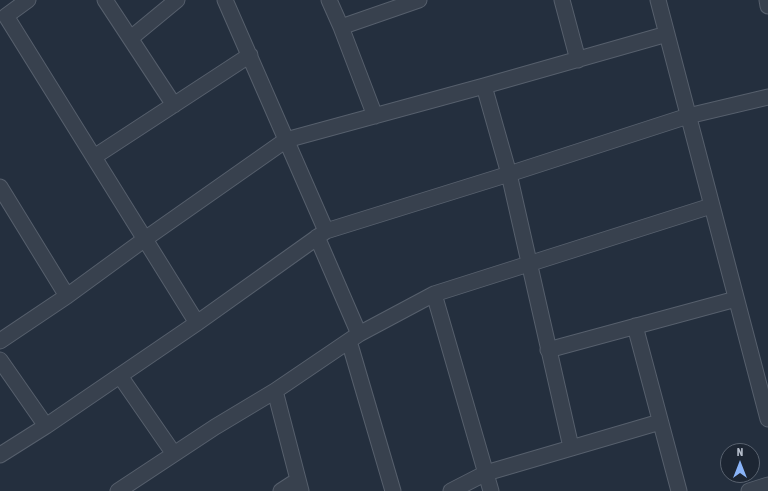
<!DOCTYPE html>
<style>
body{margin:0}
#map{position:relative;width:768px;height:491px;overflow:hidden;background:#242f3e;font-family:"Asap Condensed",sans-serif}
canvas{display:block}
.north{position:absolute;left:720px;top:443px;width:40px;height:40px;box-sizing:border-box;background:#1d2633;border:1px solid #59626f;border-radius:50%;rotate:0deg;font-size:11px;font-weight:700;line-height:16px;text-align:center;color:#b4bcc9}
.north::after{content:'';display:block;margin:auto;width:14px;height:18px;background:#8ab4f8;clip-path:polygon(50% 0,100% 100%,50% 72%,0 100%)}
</style>
<div id="map">
<canvas width="768" height="491"></canvas>
<div class="north">N</div>
</div>
<script>
const context = document.querySelector('canvas').getContext('2d');
context.lineJoin = 'round';
const poly = rows => new Path2D(rows.map(r => 'M' + r).join(''));
function stroke(path, color, width, dash) { context.strokeStyle = color; context.lineWidth = width; context.lineCap = dash ? 'butt' : 'round'; context.setLineDash(dash || []); context.stroke(path); }
const minor = poly([
 [28,0,6,16,197,323],
 [105,0,174,105],
 [225,0,326,231],
 [329,0,341,27,375,116],
 [562,0,578,60],
 [658,0,768,419],
 [767,0,768,6],
 [341,27,419,0],
 [131,38,177,0],
 [484,86,509,174,571,447],
 [94,157,250,55],
 [0,187,67,296,145,239,286,140,484,86,667,34],
 [317,237,359,334],
 [434,294,491,491],
 [635,326,679,491],
 [0,341,67,296],
 [349,341,393,491],
 [548,350,736,299],
 [0,360,46,426],
 [120,376,174,454],
 [275,391,301,491],
 [0,455,46,426,197,323,326,231,509,174,688,116,768,97],
 [118,491,215,427,275,391,359,334,434,294,711,206],
 [281,491,298,480],
 [451,491,486,473,660,422],
 [749,491,768,485]
]);
stroke(minor, '#565f6c', 17);
stroke(minor, '#38414e', 15);
</script>
